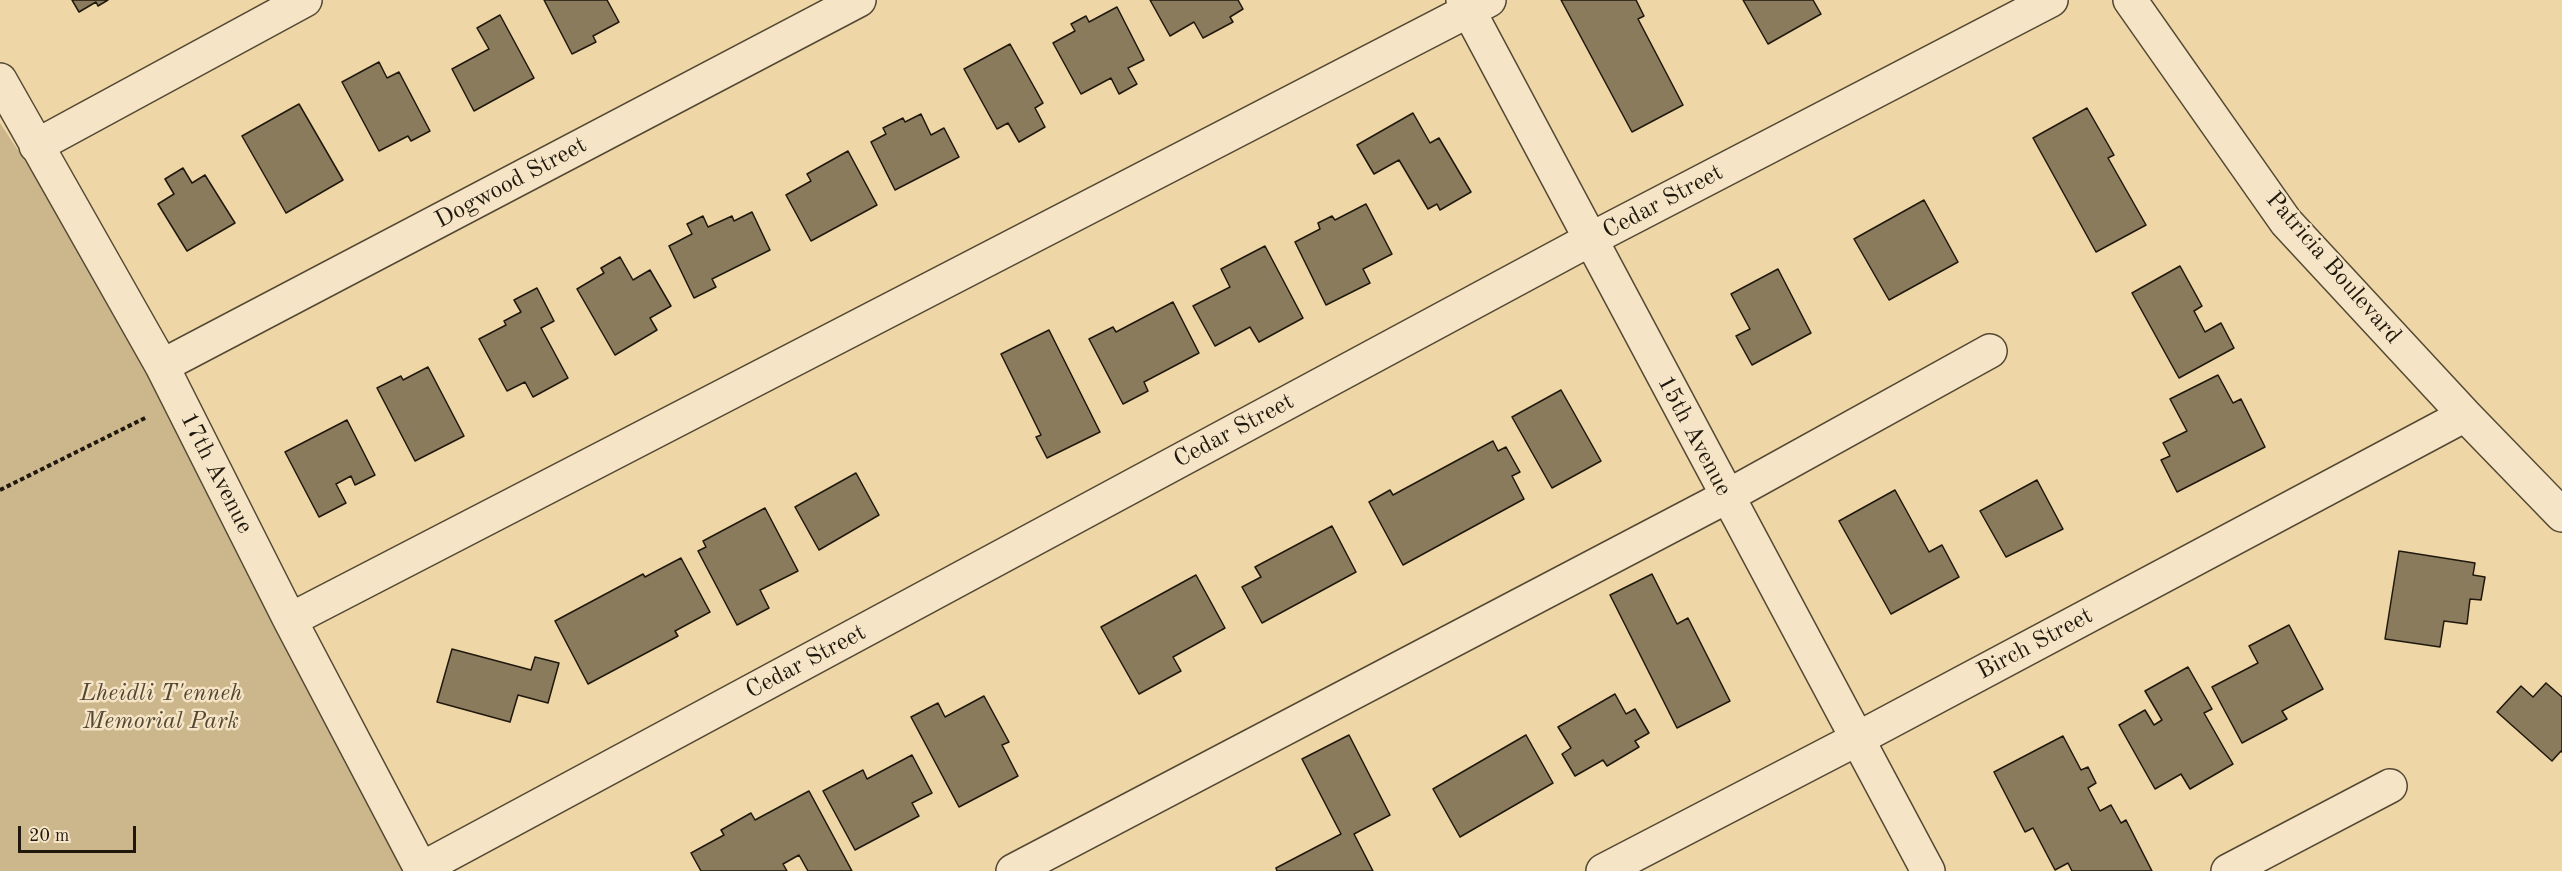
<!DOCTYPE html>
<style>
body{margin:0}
#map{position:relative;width:2562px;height:871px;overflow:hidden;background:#efd6a6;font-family:"Old Standard TT",serif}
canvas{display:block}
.scale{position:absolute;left:18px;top:826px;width:118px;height:27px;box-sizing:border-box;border:3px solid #1f180d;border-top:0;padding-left:8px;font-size:18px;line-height:21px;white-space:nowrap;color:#1f180d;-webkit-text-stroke:4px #f5e4c5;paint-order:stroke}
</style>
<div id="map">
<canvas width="2562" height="871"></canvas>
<div class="scale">20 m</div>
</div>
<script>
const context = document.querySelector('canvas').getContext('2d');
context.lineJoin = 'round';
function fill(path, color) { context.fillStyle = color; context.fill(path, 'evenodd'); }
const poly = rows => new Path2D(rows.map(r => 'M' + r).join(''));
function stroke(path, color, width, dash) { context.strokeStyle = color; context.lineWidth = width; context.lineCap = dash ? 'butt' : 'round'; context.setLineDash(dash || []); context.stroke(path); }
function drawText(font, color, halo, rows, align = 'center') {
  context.font = font + ' "Old Standard TT",serif'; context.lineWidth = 5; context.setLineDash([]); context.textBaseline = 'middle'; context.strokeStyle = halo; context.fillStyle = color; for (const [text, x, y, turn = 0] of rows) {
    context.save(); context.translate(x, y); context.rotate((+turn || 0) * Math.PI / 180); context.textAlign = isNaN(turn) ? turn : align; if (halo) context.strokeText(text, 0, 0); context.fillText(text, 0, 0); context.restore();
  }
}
const green = poly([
 [0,123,182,399,434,871,0,871]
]);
const building = poly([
 [72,0,108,0,98,6,96,2,79,12,72,0],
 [544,0,607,0,619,22,593,36,596,42,572,54,544,0],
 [1150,0,1238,0,1243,9,1230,17,1233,22,1203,38,1194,22,1170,36,1150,0],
 [1561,0,1636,0,1644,16,1638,19,1683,105,1632,132,1561,0],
 [1743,0,1813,0,1821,14,1768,44,1743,0],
 [1117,7,1144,60,1128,68,1137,84,1119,94,1111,78,1081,94,1053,43,1075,31,1071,24,1086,16,1089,22,1117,7],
 [500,15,534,78,474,111,452,69,489,49,477,28,500,15],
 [1010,44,1043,103,1035,108,1045,127,1019,142,1008,123,997,129,964,69,1010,44],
 [379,62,387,78,399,72,430,131,411,141,408,136,379,151,342,82,379,62],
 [299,104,343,180,286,213,242,136,299,104],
 [2087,108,2114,155,2108,158,2146,225,2096,252,2033,138,2087,108],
 [1413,113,1430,143,1439,138,1471,192,1440,210,1437,204,1428,209,1399,160,1374,174,1357,145,1413,113],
 [921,114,931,135,944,128,959,157,895,190,871,142,886,134,883,128,903,118,905,122,921,114],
 [848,151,877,205,811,241,786,195,811,181,807,174,848,151],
 [183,168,192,183,205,175,235,223,187,251,158,204,174,194,165,179,183,168],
 [1924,200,1958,262,1889,300,1854,239,1924,200],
 [1366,204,1392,254,1363,269,1370,283,1326,305,1295,242,1320,229,1318,223,1332,216,1335,220,1366,204],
 [752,212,770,250,712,279,716,287,694,298,669,246,692,234,687,224,703,216,708,227,732,216,734,221,752,212],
 [1265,246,1303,318,1259,342,1250,327,1215,346,1193,306,1230,287,1221,269,1265,246],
 [620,257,633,280,650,270,671,306,650,318,657,330,615,355,577,289,604,273,601,268,620,257],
 [2180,266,2202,306,2194,311,2205,332,2221,323,2234,348,2179,378,2132,293,2180,266],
 [1778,269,1811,333,1752,365,1736,336,1750,329,1731,294,1778,269],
 [537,288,554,321,541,328,568,378,533,397,525,382,507,391,479,339,506,325,504,321,521,312,514,300,537,288],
 [1173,302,1199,353,1144,382,1148,391,1123,404,1089,339,1113,327,1116,332,1173,302],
 [1049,330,1100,432,1047,458,1036,437,1041,435,1001,354,1049,330],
 [428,367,464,436,415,461,377,388,401,376,403,380,428,367],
 [2218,375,2233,403,2241,399,2265,447,2177,492,2161,460,2170,456,2163,443,2187,431,2170,399,2218,375],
 [1561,390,1601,461,1552,488,1512,417,1561,390],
 [347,420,375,475,355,485,351,476,336,484,346,503,319,517,285,452,347,420],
 [1493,441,1498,451,1506,447,1520,472,1512,476,1524,499,1403,565,1369,502,1390,490,1393,495,1493,441],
 [856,473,879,515,819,550,795,507,856,473],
 [2037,480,2063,529,2006,557,1980,511,2037,480],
 [1895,490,1929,552,1942,545,1959,577,1891,614,1839,521,1895,490],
 [765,508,798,571,760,590,769,608,737,625,698,551,706,547,703,541,765,508],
 [1332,526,1356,572,1262,623,1242,587,1261,577,1255,567,1332,526],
 [2399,551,2475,563,2473,575,2485,577,2481,600,2470,599,2467,624,2444,621,2440,647,2385,639,2399,551],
 [681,558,710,612,675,631,678,636,588,684,555,621,643,574,645,577,681,558],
 [1652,574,1677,624,1688,618,1730,701,1677,728,1610,595,1652,574],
 [1196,575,1225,628,1173,657,1181,671,1139,694,1101,627,1196,575],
 [2289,625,2323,689,2282,711,2287,719,2242,743,2212,687,2258,663,2249,646,2289,625],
 [452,649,531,670,535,657,559,663,548,703,518,695,510,722,437,702,452,649],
 [2188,667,2212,709,2204,713,2233,764,2190,789,2181,774,2155,789,2119,725,2145,710,2154,725,2162,720,2145,691,2188,667],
 [2546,683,2562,697,2562,752,2561,751,2552,761,2497,712,2521,686,2533,697,2546,683],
 [1615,694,1626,714,1635,709,1649,733,1635,741,1639,747,1607,766,1603,760,1575,776,1562,754,1571,748,1558,727,1615,694],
 [984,696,1009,742,1002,745,1018,776,959,807,911,717,938,703,945,717,984,696],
 [1349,735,1390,815,1354,834,1373,871,1277,871,1276,868,1341,834,1302,759,1349,735],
 [1526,735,1553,783,1460,837,1433,789,1526,735],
 [2063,736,2081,770,2088,767,2096,783,2088,788,2100,811,2111,805,2121,823,2126,820,2152,871,2072,871,2068,863,2055,870,2033,828,2025,832,1994,772,2063,736],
 [912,755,932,793,912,803,919,816,855,850,823,791,863,770,867,779,912,755],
 [809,791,852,871,808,871,799,855,783,864,787,871,701,871,691,853,724,835,721,830,751,813,755,820,809,791]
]);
const path = poly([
 [0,490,147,417]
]);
const minor = poly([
 [1463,0,1928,871],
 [2130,0,2286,222,2465,415,2562,515],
 [0,80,162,366,290,620,422,871],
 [36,146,305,0],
 [162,366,859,0],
 [290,620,1489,0],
 [421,869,1591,239,2051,0],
 [1013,871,1726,497,1990,351],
 [1603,871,1857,739,2465,415],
 [2228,871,2390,786]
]);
const streetNames = [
 ["Dogwood Street",511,183,-28],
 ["Cedar Street",1663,202,-28],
 ["Patricia Boulevard",2333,268,49],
 ["Cedar Street",1234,431,-28],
 ["15th Avenue",1694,436,62],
 ["17th Avenue",216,473,63],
 ["Birch Street",2035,644,-28],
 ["Cedar Street",806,662,-28]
];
const parkNames = [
 ["Lheidli T'enneh",161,694],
 ["Memorial Park",161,722]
];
fill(green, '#ccb68c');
fill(building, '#8b7b5d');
stroke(building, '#1f180d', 1.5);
stroke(minor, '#534833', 36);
stroke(path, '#1f180d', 4, [4.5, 3]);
stroke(minor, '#f5e4c5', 33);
drawText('24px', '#1f180d', '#f5e4c5', streetNames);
drawText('italic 24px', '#534733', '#f5e4c5', parkNames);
</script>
